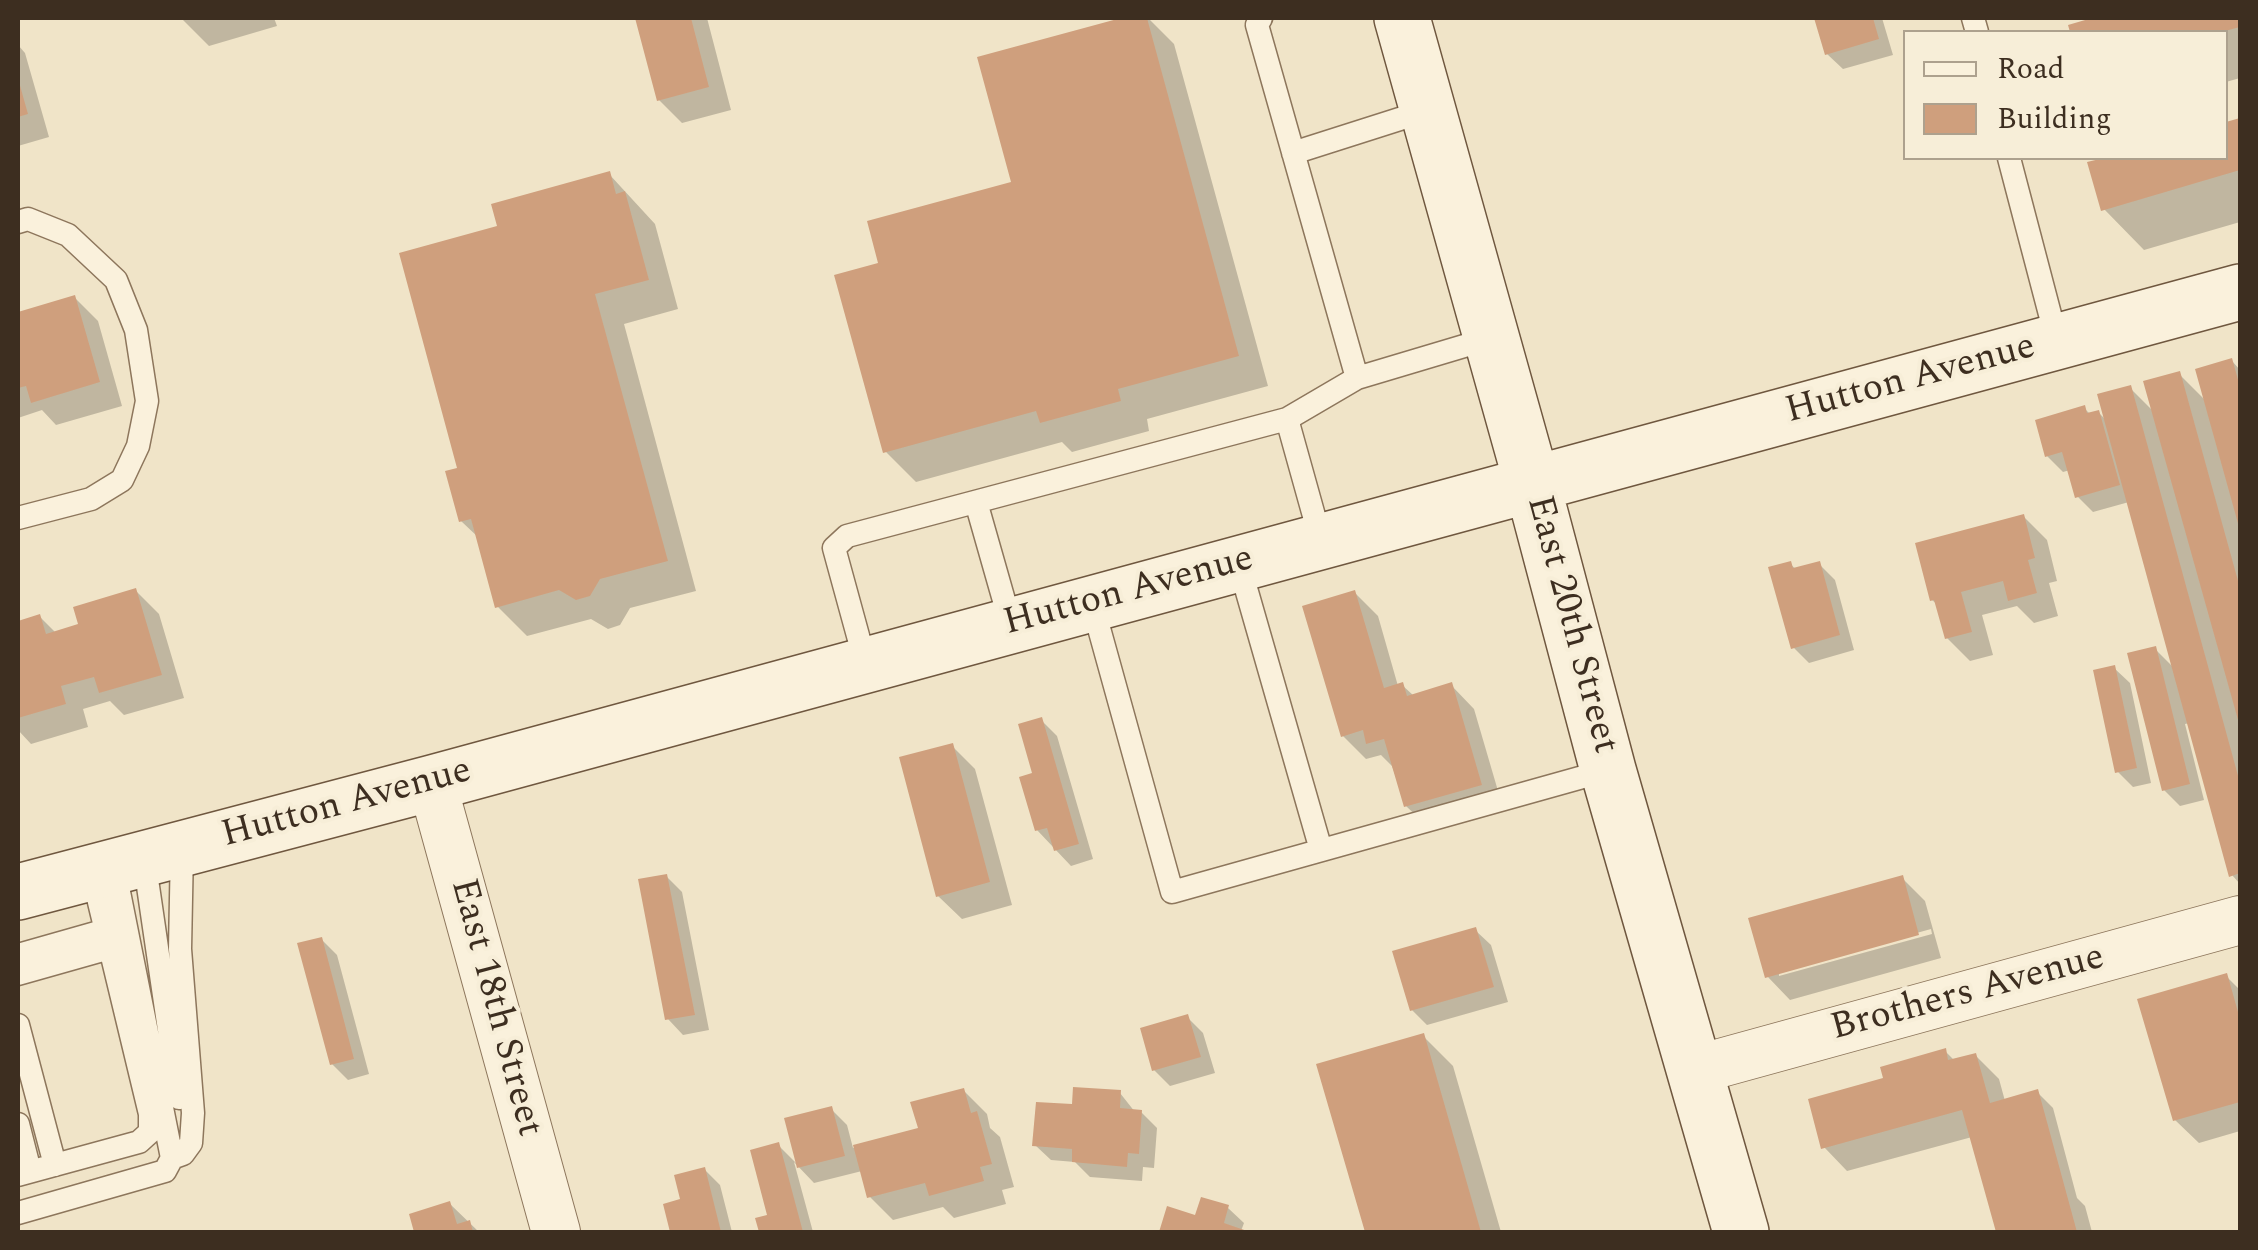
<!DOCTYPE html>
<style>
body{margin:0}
#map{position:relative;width:2258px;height:1250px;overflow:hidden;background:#f0e4c8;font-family:Spectral,serif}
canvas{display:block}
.frame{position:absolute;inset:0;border:20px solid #3d2e20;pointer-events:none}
.legend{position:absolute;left:1903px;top:30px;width:325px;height:130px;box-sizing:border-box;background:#f7eed8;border:2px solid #ada18e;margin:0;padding:12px 18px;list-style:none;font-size:30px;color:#3d2e20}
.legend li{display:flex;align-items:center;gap:20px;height:50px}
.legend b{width:50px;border:2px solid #ada18e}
</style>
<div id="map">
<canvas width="2258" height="1250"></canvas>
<div class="frame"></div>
<ul class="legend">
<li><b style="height:12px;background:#faf1dc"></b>Road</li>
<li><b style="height:28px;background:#cf9f7d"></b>Building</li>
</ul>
</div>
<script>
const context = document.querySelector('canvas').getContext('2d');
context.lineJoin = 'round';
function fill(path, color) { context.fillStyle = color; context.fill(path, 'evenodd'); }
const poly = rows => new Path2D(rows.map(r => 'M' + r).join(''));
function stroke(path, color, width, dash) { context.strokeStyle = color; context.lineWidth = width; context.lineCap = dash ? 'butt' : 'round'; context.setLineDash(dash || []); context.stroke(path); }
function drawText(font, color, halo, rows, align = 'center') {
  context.font = font + ' Spectral,serif'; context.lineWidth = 8; context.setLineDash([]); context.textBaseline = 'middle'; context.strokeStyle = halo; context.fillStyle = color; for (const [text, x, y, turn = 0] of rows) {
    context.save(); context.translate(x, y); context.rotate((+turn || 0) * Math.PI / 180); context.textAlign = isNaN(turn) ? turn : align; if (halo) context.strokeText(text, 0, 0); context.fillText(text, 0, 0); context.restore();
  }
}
const shadow = poly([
 [181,18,274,18,277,26,209,46],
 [638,18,707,18,731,110,682,123,659,100],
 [1130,18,1148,18,1174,44,1268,386,1147,419,1149,431,1072,452,1062,442,916,482,886,452,881,265,1014,184,980,59],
 [1817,18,1882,18,1893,55,1843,69,1827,54],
 [2101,18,2240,18,2240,78,2226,82,2226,32,2072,32,2071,26],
 [18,45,25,53,49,137,18,146],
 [2240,120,2240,222,2144,250,2104,209,2090,164,2113,158,2226,158,2226,125],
 [609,174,655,224,678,309,624,324,696,591,630,608,620,625,608,629,591,619,527,636,497,606,479,538,461,521,460,470,500,228],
 [75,298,98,321,122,406,56,425,42,410,18,418,18,315],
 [2232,361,2240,370,2240,884,2232,875,2190,723,2185,724,2204,800,2180,806,2164,790,2155,649,2175,669,2129,502,2093,512,2077,496,2070,470,2063,472,2047,456,2084,408,2091,415,2098,412,2107,421,2130,388,2154,412,2179,374,2206,401],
 [2024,517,2047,540,2057,581,2049,583,2058,616,2034,623,2017,606,1982,615,1993,655,1970,661,1947,638,1939,606,1932,600],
 [1790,564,1797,570,1819,564,1835,580,1854,650,1809,663,1793,647],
 [136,591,159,614,184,698,124,715,110,701,83,709,88,727,31,744,18,730,18,624,40,617,56,633,81,626],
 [1355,593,1378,616,1398,686,1402,685,1414,696,1451,685,1474,709,1503,808,1430,829,1406,806,1392,766,1381,755,1366,759,1343,736],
 [2114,668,2130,683,2151,783,2133,787,2117,771],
 [1041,720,1057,736,1093,859,1071,866,1037,830,1036,775],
 [952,746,975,769,1012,905,962,919,938,896],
 [666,876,682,892,709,1030,683,1035,668,1019],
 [1902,878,1925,901,1941,958,1790,1000,1767,976],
 [1931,929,1932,934,1779,976,1779,971],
 [1475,930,1491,945,1508,1002,1427,1025,1412,1010],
 [321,939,337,955,369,1074,348,1080,332,1064],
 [2226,976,2240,990,2240,1131,2199,1143,2175,1120],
 [1187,1017,1203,1033,1215,1073,1170,1086,1154,1070],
 [1423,1036,1453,1066,1501,1232,1368,1232,1320,1066],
 [1945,1051,1955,1061,1975,1055,1999,1079,2005,1101,2037,1092,2053,1108,2077,1198,2085,1206,2092,1232,1998,1232,1972,1137,1847,1171,1824,1147,1887,1080],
 [963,1090,987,1114,990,1128,1000,1137,1014,1187,1002,1190,1006,1204,954,1218,943,1207,893,1220,870,1197,862,1171,814,1183,794,1162,813,1232,761,1232,758,1220,770,1217,778,1145,799,1166,831,1109,847,1125,853,1148,921,1130],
 [1120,1093,1135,1112,1141,1112,1157,1128,1154,1168,1143,1167,1142,1181,1090,1177,1075,1162,1051,1160,1035,1145,1074,1107],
 [705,1170,720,1185,732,1232,672,1232,666,1206,683,1201],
 [450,1204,479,1232,417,1232,412,1215],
 [1228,1208,1244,1223,1241,1231,1245,1232,1162,1232,1169,1209,1197,1218]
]);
const building = poly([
 [635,18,691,18,709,87,657,101],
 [1121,18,1147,18,1239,356,1118,389,1121,401,1040,423,1036,411,883,453,834,275,878,263,867,221,1011,182,977,57],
 [1814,18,1873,18,1879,39,1825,55],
 [2092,18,2240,18,2240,27,2221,32,2070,32,2068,25],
 [19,82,28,114,18,117,18,82],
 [2240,118,2240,170,2101,211,2087,162,2104,158,2226,158,2226,122],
 [610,171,616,194,625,191,649,280,595,294,668,561,600,579,590,596,576,600,559,590,495,608,471,519,459,522,445,471,457,468,399,253,497,226,491,204],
 [75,295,100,382,31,403,26,386,18,388,18,312],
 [2232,358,2240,387,2239,527,2195,369],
 [2180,371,2240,588,2240,727,2143,381],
 [2131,385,2240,783,2240,873,2229,877,2097,394],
 [2085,405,2087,413,2099,410,2120,485,2075,498,2062,452,2045,457,2035,420],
 [2024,514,2035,558,2028,560,2037,593,2008,601,2003,581,1961,592,1972,632,1945,639,1934,600,1930,601,1915,543],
 [1791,561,1793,568,1820,561,1840,635,1791,649,1768,567],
 [136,588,162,675,99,693,94,677,61,686,66,704,18,718,18,621,40,614,46,634,78,624,73,607],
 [1355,590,1384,688,1403,682,1407,696,1452,682,1482,785,1404,807,1384,739,1366,744,1363,730,1341,737,1302,606],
 [2156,646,2190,784,2162,791,2127,653],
 [2115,665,2137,768,2115,773,2093,670],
 [1042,717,1079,844,1054,851,1047,828,1035,831,1019,777,1032,773,1018,724],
 [953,743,990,882,936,897,899,757],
 [667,874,695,1015,665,1020,638,879],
 [1903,875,1919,935,1765,978,1748,918],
 [1476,927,1494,987,1410,1011,1392,951],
 [322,937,354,1059,330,1065,297,943],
 [2227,973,2240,1019,2240,1102,2173,1121,2137,999],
 [1188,1014,1201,1057,1152,1071,1140,1028],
 [1424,1033,1481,1232,1365,1232,1316,1064],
 [1946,1048,1948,1060,1976,1053,1990,1103,2038,1089,2077,1232,1996,1232,1962,1110,1821,1149,1808,1099,1883,1078,1880,1067],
 [1073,1087,1121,1090,1120,1108,1142,1110,1139,1154,1128,1153,1127,1167,1072,1162,1072,1149,1032,1146,1036,1102,1072,1104],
 [964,1088,971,1113,977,1111,992,1164,980,1167,984,1181,929,1196,925,1183,867,1198,853,1145,918,1128,910,1102],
 [832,1106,845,1156,797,1168,784,1118],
 [779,1142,803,1232,759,1232,755,1218,767,1215,750,1150],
 [705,1167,721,1232,670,1232,663,1204,680,1199,674,1175],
 [1201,1197,1229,1205,1224,1223,1250,1232,1159,1232,1167,1206,1195,1215],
 [450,1201,457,1224,470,1220,473,1232,414,1232,409,1214]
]);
const lane = poly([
 [1261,18,1257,25,1357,378,1491,338],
 [1973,18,1977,32],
 [1293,153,1428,110],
 [2009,158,2057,341],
 [18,222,28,219,68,235,116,280,136,330,147,401,138,446,122,480,91,499,18,518],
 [1287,419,1357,378],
 [976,502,1011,625],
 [1239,564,1321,850],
 [1092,603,1172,892,1608,770],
 [866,665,834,548,847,536,1287,419,1321,541],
 [144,859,179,1098],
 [18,955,106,930],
 [18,974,110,948],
 [18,1025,55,1165],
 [18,1124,30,1171],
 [172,1158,183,1154,191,1143,193,1113,180,949,182,848],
 [18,1175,139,1142,150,1132,150,1114,92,873],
 [18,1213,165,1171,172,1158,114,867]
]);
const street = poly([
 [432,783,556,1232],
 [1695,1070,2240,920]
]);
const secondary = poly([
 [1402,18,1532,483,1608,770,1741,1232],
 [18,892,432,783,2240,292]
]);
const streetNames = [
 ["Hutton Avenue",1911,381,-15],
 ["Hutton Avenue",1129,593,-15],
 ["East 20th Street",1570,625,75],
 ["Hutton Avenue",347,805,-15],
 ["Brothers Avenue",1968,995,-15],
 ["East 18th Street",494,1008,75]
];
fill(shadow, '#0003');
fill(building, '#cf9f7d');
stroke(lane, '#8d765c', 25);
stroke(street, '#8d765c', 50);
stroke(secondary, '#6f573f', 58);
stroke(lane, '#faf1dc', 22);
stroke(street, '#faf1dc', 48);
stroke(secondary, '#faf1dc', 55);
drawText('38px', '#3d2e20', '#f7eed8', streetNames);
</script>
